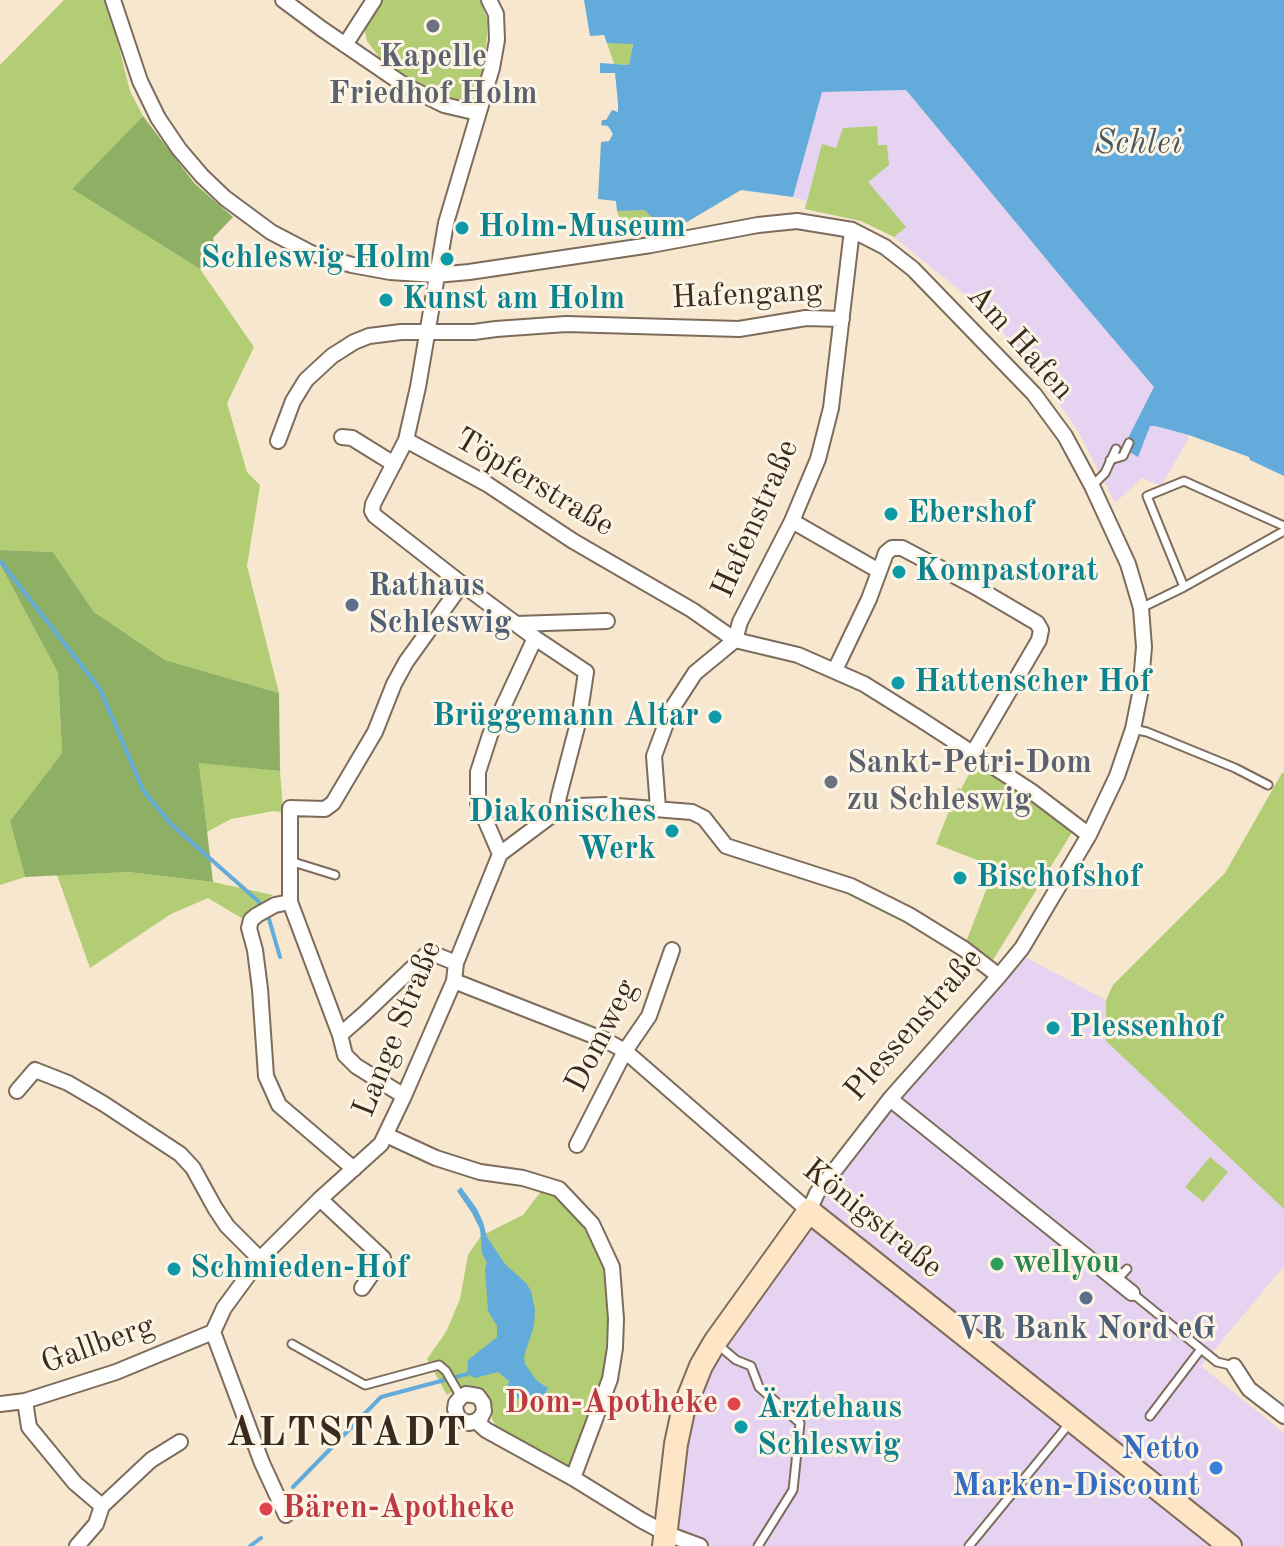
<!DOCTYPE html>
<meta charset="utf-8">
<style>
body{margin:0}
canvas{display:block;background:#f7e7cf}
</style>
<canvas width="1284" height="1546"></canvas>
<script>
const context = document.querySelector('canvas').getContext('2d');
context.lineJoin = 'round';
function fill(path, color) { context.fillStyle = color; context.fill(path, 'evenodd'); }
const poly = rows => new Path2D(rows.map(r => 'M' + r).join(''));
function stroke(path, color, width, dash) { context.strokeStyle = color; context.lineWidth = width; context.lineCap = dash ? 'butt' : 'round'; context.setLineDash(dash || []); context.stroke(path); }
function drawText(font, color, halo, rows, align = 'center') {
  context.font = font + ' "Old Standard TT",serif'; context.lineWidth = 6; context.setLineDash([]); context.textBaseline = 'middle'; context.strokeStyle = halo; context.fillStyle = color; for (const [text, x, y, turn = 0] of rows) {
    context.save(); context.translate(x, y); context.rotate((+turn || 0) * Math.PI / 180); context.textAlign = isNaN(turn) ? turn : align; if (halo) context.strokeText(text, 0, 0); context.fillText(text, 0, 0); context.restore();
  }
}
const built = poly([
 [906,90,1081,301,1155,388,1150,425,1189,435,1186,443,1161,486,1142,478,1115,503,1077,429,1040,377,1001,330,968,297,894,237,861,221,805,209,806,201,793,197,822,92],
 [1010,949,1106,1000,1106,1041,1284,1209,1284,1266,1201,1366,1284,1433,1284,1546,657,1546,683,1395,695,1353,816,1182,984,984]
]);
const green = poly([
 [64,0,107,0,130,91,143,116,72,189,200,269,254,347,227,403,247,472,260,485,247,566,279,693,165,660,94,612,53,552,0,550,0,65],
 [382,0,480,0,488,21,485,59,477,87,472,94,467,98,454,101,414,82,383,62,367,41,365,32,366,25],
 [607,43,633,43,629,65,614,64],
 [877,126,878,145,887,145,889,165,868,182,906,227,894,237,861,221,805,209,822,144,836,148,843,128],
 [645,209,654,220,657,228,625,234,617,211],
 [0,564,58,673,62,753,10,821,25,877,0,885],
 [199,762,280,771,283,812,274,811,231,819,207,832],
 [975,763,1074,829,993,960,966,942,995,867,936,844,958,788,961,789],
 [1282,773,1284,773,1284,1209,1106,1041,1106,1000,1113,985,1225,873],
 [128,872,213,882,273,895,243,919,208,898,171,914,90,968,57,875],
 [1210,1157,1228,1172,1203,1202,1185,1187],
 [545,1186,560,1193,590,1226,609,1265,614,1321,606,1377,568,1469,498,1430,492,1419,491,1401,484,1392,459,1388,447,1395,427,1359,446,1332,460,1299,468,1255,481,1236,523,1215]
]);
const forest = poly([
 [143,116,195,184,233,217,213,238,216,254,200,269,72,189],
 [0,550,53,552,94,612,165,660,279,693,280,771,199,763,213,882,128,872,25,877,10,821,62,753,58,673,0,564]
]);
const water = poly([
 [584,0,1284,0,1284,476,1250,460,1249,457,1189,435,1155,426,1150,426,1138,457,1123,448,1154,387,1081,301,906,90,822,92,793,197,741,190,687,222,657,228,654,220,645,210,617,211,616,201,598,199,601,142,609,141,613,134,608,126,601,125,602,120,606,120,612,110,618,112,618,103,615,73,600,73,600,63,629,65,633,44,607,43,604,35,590,36],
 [461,1187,477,1209,483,1222,487,1237,505,1264,526,1283,531,1291,535,1310,534,1326,524,1356,525,1364,537,1381,548,1388,545,1395,533,1408,529,1408,507,1388,509,1381,498,1372,475,1378,467,1374,468,1360,497,1337,497,1326,488,1311,485,1268,487,1263,482,1253,480,1229,472,1213,457,1191]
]);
const stream = poly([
 [0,561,100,689,143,790,171,824,258,901,269,919,280,957],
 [293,1487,381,1397,467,1374],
 [250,1546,261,1538]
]);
const lane = poly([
 [1110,460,1123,456,1129,443],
 [1092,486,1105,473,1116,449],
 [1184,587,1147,496,1184,481,1284,526],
 [1141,608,1184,587,1284,531],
 [1133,729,1147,732,1235,768,1268,785],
 [290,861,335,875],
 [1116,1281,1127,1269],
 [1132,1293,1217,1362,1234,1366],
 [292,1344,365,1385,439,1365,446,1371,461,1397],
 [717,1344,736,1360,751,1366,759,1387,800,1423,793,1490,758,1546],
 [1150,1416,1201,1349],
 [969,1546,1069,1424]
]);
const street = poly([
 [113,0,140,81,158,118,179,149,202,176,225,198,271,232,311,253,352,265,390,272,436,275,469,272,651,245,758,225,797,221,852,230,885,247,913,269,1034,394,1065,436,1092,486,1128,564,1141,608,1144,647,1140,694,1133,729,1117,776,1089,835,1022,948,999,976,890,1099,817,1193,809,1211,625,1051,607,1041,454,981],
 [283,0,322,29,404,85,444,105,478,113],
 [489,0,496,14,497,40,492,68,446,223,418,387,406,440,373,504,372,511,375,516,462,584,535,638,586,672,579,719,559,796,556,812],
 [345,45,374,0],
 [342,437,352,438,394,464],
 [406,440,487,484,573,541,692,610,735,640,798,655,864,684,920,719,1031,791,1089,835],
 [278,441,293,401,306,380,332,356,354,342,369,336,401,332,474,332,496,329,566,324,739,329,806,318,842,319],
 [792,521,879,571],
 [516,624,607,621],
 [735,640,740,622,792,521,818,459,831,408,852,230],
 [835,670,869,599,886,553,892,548,902,548,974,586,1037,623,1041,630,1039,640,973,753],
 [658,808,654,756,671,710,695,673,735,640],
 [500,854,478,803,478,772,490,735,535,638],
 [290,902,275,905,257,915,251,920,249,928,255,950,260,989,266,1076,279,1105,354,1169],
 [340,1035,365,1013,429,952,456,963],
 [17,1091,35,1070,68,1083,104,1104,180,1154,193,1168,215,1208,227,1226,260,1259],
 [404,1096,356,1066,345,1055,340,1035,290,902,290,808,325,809,333,803,375,732,394,684,406,662,462,584],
 [890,1099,1132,1293],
 [386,1135,436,1158,480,1172,523,1178,559,1189,592,1224,612,1267,616,1319,615,1348,610,1379,573,1478],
 [577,1145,625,1051,649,1016,672,950],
 [320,1199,383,1258,362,1288],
 [213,1332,224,1308,260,1259,320,1199,381,1144,404,1096,454,981,456,963,500,854,556,812,579,806,605,805,692,812,704,818,726,846,851,886,909,915,964,949,999,976],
 [213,1332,262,1463,286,1515],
 [1234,1366,1249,1389,1284,1416],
 [25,1401,29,1427,75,1483,102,1506],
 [0,1404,25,1401,116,1372,213,1332],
 [476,1421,481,1417,484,1411,483,1403,478,1396,466,1394,461,1397,456,1403,455,1409,458,1417,463,1421,469,1423,476,1421,486,1430,573,1478,641,1520,665,1533,700,1546],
 [77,1546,96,1524,102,1506,151,1460,180,1442]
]);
const secondary = poly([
 [664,1546,676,1444,683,1411,701,1366,715,1342,809,1211,1230,1546]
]);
const markers = [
 [433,26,8,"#6b7280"],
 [462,228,8,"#0f9aa8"],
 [447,259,8,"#0f9aa8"],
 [386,300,8,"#0f9aa8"],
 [891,514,8,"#0f9aa8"],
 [899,572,8,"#0f9aa8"],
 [352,605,8,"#5c6f8a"],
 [898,683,8,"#0f9aa8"],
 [715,717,8,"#0f9aa8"],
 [831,782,8,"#6b7280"],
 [672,831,8,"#0f9aa8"],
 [960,878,8,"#0f9aa8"],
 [1053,1028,8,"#0f9aa8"],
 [997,1264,8,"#2e9e5b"],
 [174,1269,8,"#0f9aa8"],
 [1086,1298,8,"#5c6f8a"],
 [734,1404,8,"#e0444e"],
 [741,1427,8,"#0f9aa8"],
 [1216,1468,8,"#3f7fe0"],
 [266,1509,8,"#e0444e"]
];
const worshipNames = [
 ["Kapelle",433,58],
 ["Friedhof Holm",433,95],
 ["Sankt-Petri-Dom",847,764,"left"],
 ["zu Schleswig",847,801,"left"]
];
const cultureNames = [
 ["Holm-Museum",478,228],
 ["Schleswig Holm",431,259,"right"],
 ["Kunst am Holm",402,300],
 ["Ebershof",907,514],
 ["Kompastorat",915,572],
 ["Hattenscher Hof",914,683],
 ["Brüggemann Altar",699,717,"right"],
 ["Diakonisches",656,813,"right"],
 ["Werk",656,850,"right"],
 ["Bischofshof",976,878],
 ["Plessenhof",1069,1028],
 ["Schmieden-Hof",190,1269],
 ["Ärztehaus",757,1409],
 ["Schleswig",757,1446]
];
const streetNames = [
 ["Hafengang",747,295,-3],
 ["Am Hafen",1020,343,48],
 ["Töpferstraße",534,483,31],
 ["Hafenstraße",756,519,-66],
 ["Plessenstraße",914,1025,-49],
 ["Lange Straße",398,1029,-68],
 ["Domweg",602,1036,-63],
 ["Königstraße",872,1219,39],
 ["Gallberg",98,1345,-20]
];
const serviceNames = [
 ["Rathaus",368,587],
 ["Schleswig",368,624],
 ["VR Bank Nord eG",1086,1330,"center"]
];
const leisureNames = [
 ["wellyou",1013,1264]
];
const healthNames = [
 ["Dom-Apotheke",718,1404],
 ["Bären-Apotheke",282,1509,"left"]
];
const shopNames = [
 ["Netto",1200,1450],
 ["Marken-Discount",1200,1487]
];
const waterNames = [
 ["Schlei",1138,144]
];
const districtNames = [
 ["ALTSTADT",347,1435]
];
fill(built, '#e5d3f1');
fill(green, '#b2cd73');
fill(forest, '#8db065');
fill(water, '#63abda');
stroke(stream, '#63abda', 4);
stroke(lane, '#7d6c5c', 11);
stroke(street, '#7d6c5c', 18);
stroke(secondary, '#7d6c5c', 26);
stroke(lane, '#fff', 7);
stroke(street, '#fff', 14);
stroke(secondary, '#fde5c5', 22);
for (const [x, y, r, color] of markers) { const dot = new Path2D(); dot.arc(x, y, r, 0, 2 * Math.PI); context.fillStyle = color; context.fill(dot); stroke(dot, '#fcf5e5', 3); }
drawText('bold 32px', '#5b616d', '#fcf5e5', worshipNames);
drawText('bold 32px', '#0d838f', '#fcf5e5', cultureNames, 'left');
drawText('32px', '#3b2a1e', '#fcf5e5', streetNames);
drawText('bold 32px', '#4e5e75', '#fcf5e5', serviceNames, 'left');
drawText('bold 32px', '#27864d', '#fcf5e5', leisureNames, 'left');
drawText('bold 32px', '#be3a42', '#fcf5e5', healthNames, 'right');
drawText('bold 32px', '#366cbe', '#fcf5e5', shopNames, 'right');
drawText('italic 34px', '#495760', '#fcf5e5', waterNames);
context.letterSpacing = '2px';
drawText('bold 40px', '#3b2a1e', '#fcf5e5', districtNames);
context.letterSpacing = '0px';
</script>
